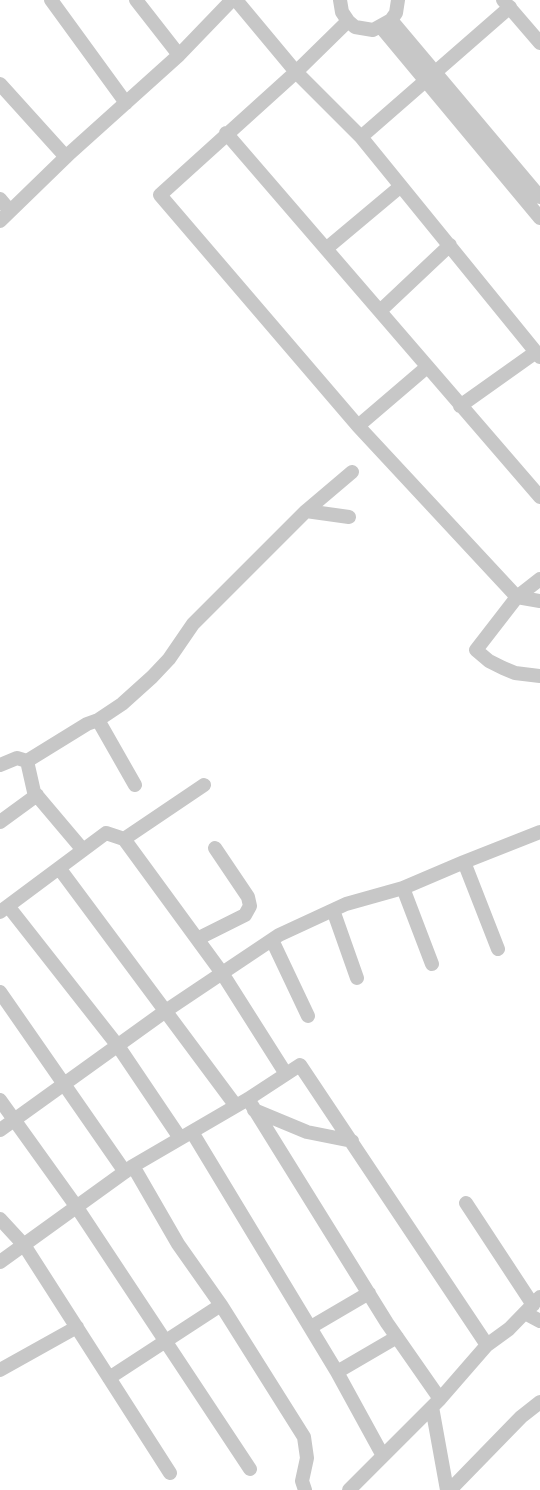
<!DOCTYPE html>
<style>
body{margin:0}
canvas{display:block;background:#fff}
</style>
<canvas width="540" height="1490"></canvas>
<script>
const context = document.querySelector('canvas').getContext('2d');
context.lineJoin = 'round';
const poly = rows => new Path2D(rows.map(r => 'M' + r).join(''));
function stroke(path, color, width, dash) { context.strokeStyle = color; context.lineWidth = width; context.lineCap = dash ? 'butt' : 'round'; context.setLineDash(dash || []); context.stroke(path); }
const minor = poly([
 [51,0,126,103],
 [136,0,179,55],
 [236,0,296,72,361,137,540,357],
 [340,0,342,12,348,21,355,27,373,30,391,20,396,13,398,0],
 [503,0,540,43],
 [391,20,540,197],
 [348,21,296,72,160,195,358,426,517,597,540,579],
 [381,27,540,218],
 [0,84,66,157],
 [226,133,540,497],
 [361,137,510,7],
 [0,199,10,211],
 [0,221,70,153,179,55,232,0],
 [327,248,401,186],
 [380,311,450,245],
 [460,406,536,352],
 [358,426,427,367],
 [306,511,352,472],
 [540,601,517,597,476,650,489,661,503,668,515,673,540,676],
 [98,720,122,704,152,677,169,659,193,624,306,511,349,517],
 [27,761,34,792,83,850],
 [0,765,17,758,27,761,87,724,98,720,135,785],
 [0,822,37,795],
 [124,839,222,973,286,1074],
 [464,862,540,832],
 [59,868,236,1106],
 [403,888,432,964],
 [8,906,118,1046,180,1138],
 [333,910,357,978],
 [0,912,106,833,124,839,204,785],
 [197,939,245,915,250,906,248,897,215,848],
 [272,940,308,1016],
 [0,992,125,1172],
 [248,1099,387,1323,440,1399],
 [0,1100,76,1206,250,1469],
 [254,1110,307,1132,352,1141],
 [0,1130,167,1010,279,935,346,904,403,888,464,862,498,949],
 [192,1132,337,1372,383,1456],
 [133,1166,178,1244,221,1305,304,1437,307,1458,302,1481,305,1490],
 [466,1203,533,1305],
 [0,1219,24,1245,170,1473],
 [0,1262,133,1166,248,1099,300,1065,487,1345],
 [525,1313,540,1321],
 [311,1327,369,1293],
 [0,1370,77,1327],
 [337,1372,397,1337],
 [109,1378,221,1305],
 [432,1407,447,1490],
 [349,1490,440,1399,487,1345,509,1329,540,1297],
 [450,1490,521,1417,540,1402]
]);
stroke(minor, '#c7c7c7', 14);
</script>
